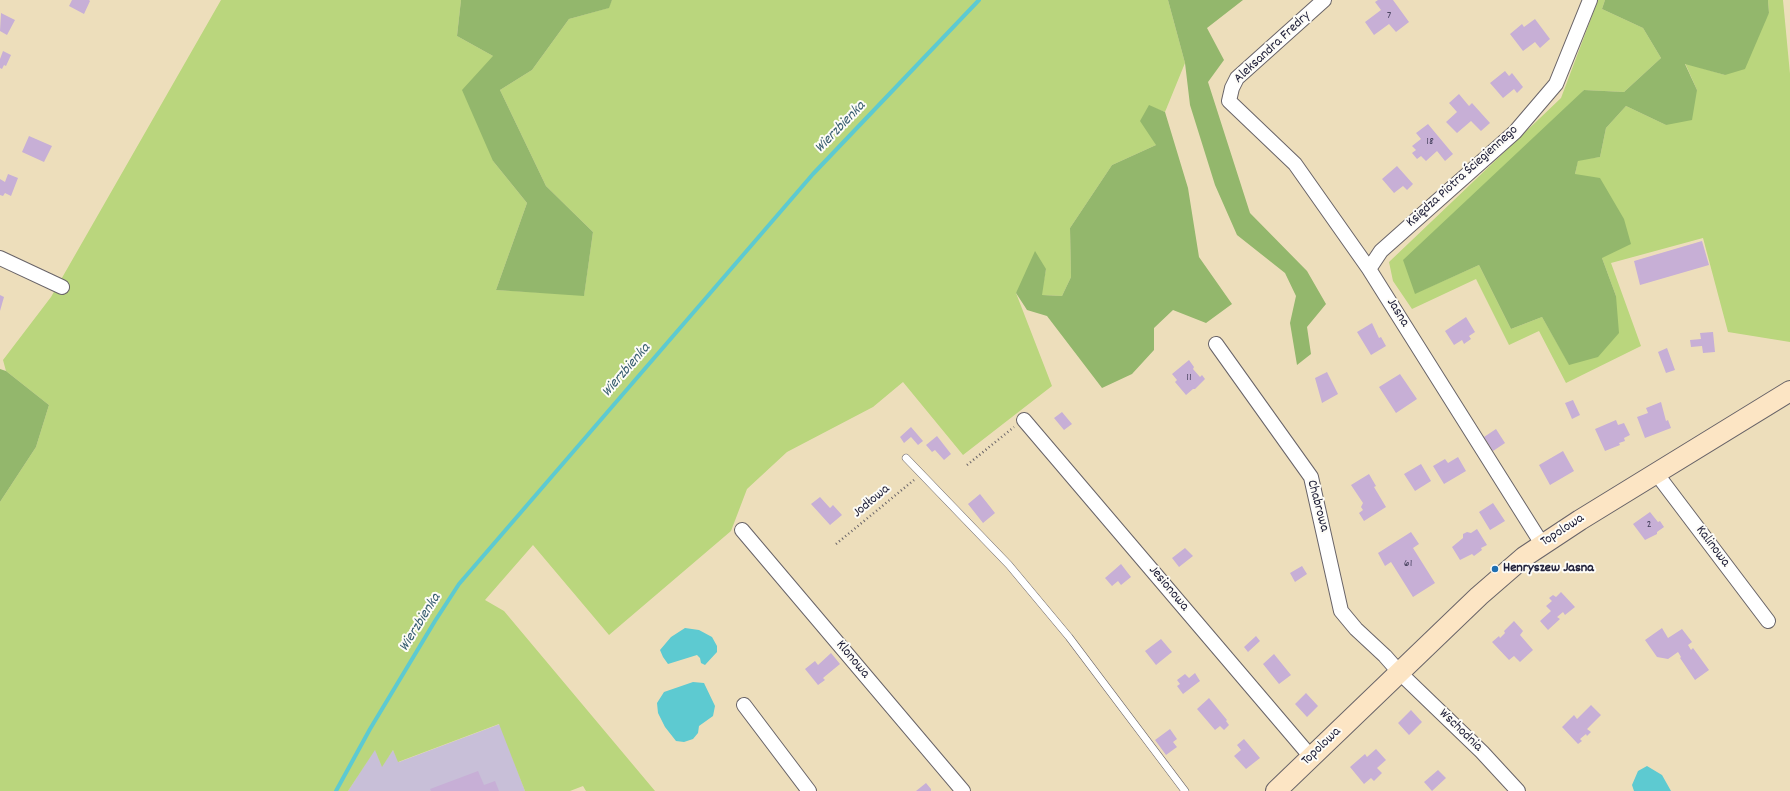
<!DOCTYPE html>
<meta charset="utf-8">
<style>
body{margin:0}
canvas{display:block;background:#eddebb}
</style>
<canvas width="1790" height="791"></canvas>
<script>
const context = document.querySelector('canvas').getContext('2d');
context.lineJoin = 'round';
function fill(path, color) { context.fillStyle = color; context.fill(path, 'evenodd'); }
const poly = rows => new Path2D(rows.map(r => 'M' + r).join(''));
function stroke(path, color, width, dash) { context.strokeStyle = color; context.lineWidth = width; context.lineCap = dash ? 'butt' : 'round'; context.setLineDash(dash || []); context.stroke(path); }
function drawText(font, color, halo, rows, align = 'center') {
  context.font = font + ' Dekko,sans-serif'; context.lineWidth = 4; context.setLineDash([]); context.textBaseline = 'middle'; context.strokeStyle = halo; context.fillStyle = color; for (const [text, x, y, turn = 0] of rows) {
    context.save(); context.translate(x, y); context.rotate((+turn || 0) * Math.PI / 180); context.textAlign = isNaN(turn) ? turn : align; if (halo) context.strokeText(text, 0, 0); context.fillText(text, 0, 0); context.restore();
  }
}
const industrial = poly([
 [500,724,525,791,348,791,375,749,382,766,393,750,399,762]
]);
const green = poly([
 [221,0,461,0,457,36,493,56,493,161,527,203,496,290,584,295,593,232,546,186,500,90,532,70,569,19,608,8,612,0,1168,0,1185,63,1165,112,1149,106,1156,145,1112,165,1070,228,1071,277,1062,296,1041,295,1046,269,1016,293,1052,386,963,455,903,382,873,407,787,452,747,489,731,531,609,635,533,545,485,600,504,611,655,791,586,791,583,786,570,791,525,791,499,724,398,762,393,750,382,767,375,750,348,791,0,791,0,502,36,447,49,405,6,371,3,360,51,297],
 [1598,0,1605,0,1602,9,1643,28,1661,58,1624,92,1584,90,1416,293,1479,265,1511,329,1542,317,1569,364,1616,296,1602,258,1575,174,1578,160,1600,157,1606,128,1626,106,1666,125,1697,90,1685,63,1725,75,1769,13,1768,0,1783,0,1790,74,1790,342,1728,332,1703,238,1611,263,1641,346,1566,383,1539,331,1509,345,1476,279,1412,309,1393,281,1389,262,1561,98]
]);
const forest = poly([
 [461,0,612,0,609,8,569,19,532,70,500,90,546,186,593,232,584,296,496,290,527,203,493,161,462,90,493,56,457,36],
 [1168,0,1243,0,1207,28,1224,60,1208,82,1250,213,1307,271,1326,304,1307,327,1311,354,1297,365,1290,323,1296,296,1285,273,1237,235,1215,185,1190,105,1185,63],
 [1605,0,1768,0,1769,13,1745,69,1725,75,1685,64,1697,90,1692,120,1666,125,1626,106,1606,128,1600,157,1578,161,1575,174,1600,178,1624,219,1631,244,1602,258,1616,296,1619,333,1598,357,1569,365,1542,317,1511,329,1479,265,1415,294,1403,260,1584,90,1624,92,1661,58,1643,28,1602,9],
 [1149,105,1165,112,1188,188,1199,257,1232,304,1206,323,1173,310,1154,328,1154,350,1132,374,1102,388,1047,316,1027,310,1016,293,1035,251,1046,269,1042,295,1062,296,1071,277,1070,228,1112,165,1156,145,1140,121],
 [0,369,6,371,49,405,36,447,0,502]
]);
const water = poly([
 [685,628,699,630,712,637,717,646,717,652,705,665,701,663,700,658,697,655,668,664,663,657,660,650,671,637],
 [693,682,704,683,715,706,713,716,699,726,698,733,693,739,684,742,676,741,665,727,658,713,657,703,664,692],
 [1647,766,1662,775,1671,791,1634,791,1632,785,1638,771]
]);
const stream = poly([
 [336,791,370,729,435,621,459,584,813,174,979,0]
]);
const building = poly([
 [72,0,89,0,90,1,84,14,69,6],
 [1378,0,1393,0,1409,22,1396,32,1389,24,1374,35,1365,22,1381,10,1375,2],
 [1,13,15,20,7,35,0,31],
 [1535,19,1550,39,1540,48,1535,42,1523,51,1510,34,1522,24,1524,27],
 [3,51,11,55,6,66,4,65,2,69,0,68,0,59],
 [1505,71,1509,76,1512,73,1523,87,1517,93,1514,89,1503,98,1490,83],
 [1459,94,1469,106,1472,103,1490,123,1481,131,1471,121,1457,133,1446,122,1457,112,1449,103],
 [1428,124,1453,154,1445,161,1437,151,1426,161,1421,156,1417,159,1412,153,1416,150,1412,146,1421,139,1416,133],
 [29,136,52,146,44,162,22,152],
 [1397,166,1413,184,1407,190,1403,186,1394,193,1382,179],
 [8,174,18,178,11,196,5,193,3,196,0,195,0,179,5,182],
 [1702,241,1709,265,1640,285,1634,261],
 [0,295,4,297,0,311],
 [1466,317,1475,332,1469,336,1471,339,1464,344,1462,340,1454,345,1445,331],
 [1372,323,1379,338,1381,337,1386,346,1371,355,1357,332],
 [1713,332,1715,352,1703,353,1702,346,1691,347,1690,340,1701,339,1700,333],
 [1667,348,1675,370,1666,373,1658,352],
 [1189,360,1194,367,1193,369,1200,377,1202,375,1205,379,1195,389,1193,389,1186,395,1175,382,1177,380,1172,374],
 [1327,372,1338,394,1322,403,1315,378],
 [1400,374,1417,399,1396,413,1379,387],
 [1573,400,1580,415,1572,419,1565,403],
 [1661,402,1666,421,1668,420,1671,428,1645,438,1637,417,1648,413,1646,408],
 [1062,412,1072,424,1064,430,1054,418],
 [1616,420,1618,425,1624,423,1630,435,1624,438,1625,441,1619,443,1620,445,1605,451,1595,429],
 [911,427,923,441,918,445,911,437,904,443,900,437],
 [1496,429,1505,443,1493,451,1484,437],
 [937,436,951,454,944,460,935,450,932,452,926,445],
 [1563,451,1574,471,1550,485,1539,465],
 [1458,457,1466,471,1444,484,1433,466,1445,459,1448,463],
 [1421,464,1431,481,1415,491,1404,474],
 [1369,474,1376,486,1374,487,1386,507,1364,521,1359,513,1363,510,1361,507,1363,503,1351,485],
 [980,494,995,513,983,523,968,504],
 [820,497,830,508,833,505,842,515,830,525,811,504],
 [1493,503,1505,521,1490,530,1479,512],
 [1650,512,1658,522,1660,521,1664,527,1657,532,1657,534,1645,540,1633,524],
 [1477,529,1487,545,1481,548,1482,550,1474,556,1472,554,1460,560,1452,547,1463,538,1463,534,1467,532,1471,533],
 [1411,532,1419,544,1413,548,1435,583,1413,597,1391,562,1385,566,1378,553],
 [1185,548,1193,556,1179,567,1172,558],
 [1121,564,1131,577,1121,585,1118,581,1112,586,1105,578],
 [1302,566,1307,574,1295,582,1290,573],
 [1561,592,1575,607,1565,615,1563,612,1557,617,1560,619,1548,630,1540,621,1551,611,1546,606,1552,601,1549,598,1553,595,1556,597],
 [1514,621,1523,631,1520,635,1533,650,1520,662,1514,656,1509,660,1492,642,1499,636,1500,638,1505,633,1504,631],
 [1662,628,1668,638,1682,629,1692,642,1688,645,1691,650,1693,648,1709,670,1695,680,1680,658,1681,657,1678,652,1668,659,1657,657,1645,640],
 [1256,636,1260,641,1248,652,1244,647],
 [1161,639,1172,652,1156,665,1145,651],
 [831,653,840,664,823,678,825,680,818,685,805,669,815,661,818,665],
 [1274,654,1291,675,1279,684,1263,664],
 [1195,673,1200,681,1183,694,1177,686,1180,684,1177,680,1185,674,1189,678],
 [1306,693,1318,706,1307,717,1295,704],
 [1209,698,1227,720,1226,721,1229,725,1224,730,1220,726,1215,730,1197,709],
 [1591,705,1601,715,1587,729,1591,732,1587,736,1586,734,1580,739,1582,741,1578,744,1562,727,1574,715,1577,719],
 [1411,710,1422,722,1409,735,1398,723],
 [1170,729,1177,739,1173,742,1177,747,1166,755,1155,740],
 [1244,739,1260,758,1246,769,1234,756,1241,750,1237,745],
 [1376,749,1386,760,1377,768,1382,773,1374,781,1371,778,1364,784,1350,767,1365,754,1367,757],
 [1438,770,1446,778,1432,791,1424,782],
 [478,771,484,785,495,781,499,791,431,791,430,789],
 [926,783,931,789,931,791,916,791]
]);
const path = poly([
 [967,465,1014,427],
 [836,544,914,480]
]);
const lane = poly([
 [906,458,1009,565,1069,637,1185,791]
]);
const street = poly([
 [1324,0,1237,78,1232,88,1229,101,1295,164,1369,269,1542,544],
 [0,258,62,287],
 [1369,269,1381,251,1515,132,1556,84,1590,0],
 [1216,344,1311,477,1341,611,1356,629,1385,656,1400,673,1482,752,1518,791],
 [1024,420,1311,757],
 [1656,473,1768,621],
 [742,530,963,791],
 [744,705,809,791]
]);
const secondary = poly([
 [1276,791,1479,596,1524,557,1580,520,1790,391]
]);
const markers = [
 [1495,569,4,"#1f6fb2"]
];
const numberNames = [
 ["7",1389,16],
 ["18",1430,142],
 ["11",1189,378],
 ["2",1649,525],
 ["61",1408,564]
];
const streetNames = [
 ["Aleksandra Fredry",1273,48,-43],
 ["Księdza Piotra Ściegiennego",1463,177,-42],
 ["Jasna",1397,313,58],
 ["Jodłowa",872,502,-40],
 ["Chabrowa",1317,506,75],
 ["Topolowa",1563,531,-33],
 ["Kalinowa",1712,547,53],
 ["Jesionowa",1168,589,50],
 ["Klonowa",852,660,50],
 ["Wschodnia",1460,731,44],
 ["Topolowa",1322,747,-44]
];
const poiNames = [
 ["Henryszew Jasna",1503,569]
];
const waterNames = [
 ["Wierzbienka",841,128,-46],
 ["Wierzbienka",627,371,-49],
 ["Wierzbienka",421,623,-58]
];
fill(industrial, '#c8bfd8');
fill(green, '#bad67d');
fill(forest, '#93b76c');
fill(water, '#5dcad1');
stroke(stream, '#5dcad1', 4);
fill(building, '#c7afd6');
stroke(lane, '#696468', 8);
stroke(street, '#696468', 16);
stroke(secondary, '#696468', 22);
stroke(path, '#696468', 2.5, [1, 3]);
stroke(lane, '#fff', 7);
stroke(street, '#fff', 14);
stroke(secondary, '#fce5c4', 20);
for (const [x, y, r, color] of markers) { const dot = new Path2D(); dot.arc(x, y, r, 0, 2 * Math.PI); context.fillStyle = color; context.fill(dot); stroke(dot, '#fdfcf7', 1.5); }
drawText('12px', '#4b4562', null, numberNames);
drawText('14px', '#22223b', '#fdfcf7', streetNames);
drawText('bold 14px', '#22223b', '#fdfcf7', poiNames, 'left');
drawText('italic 15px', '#375d70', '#fdfcf7', waterNames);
</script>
